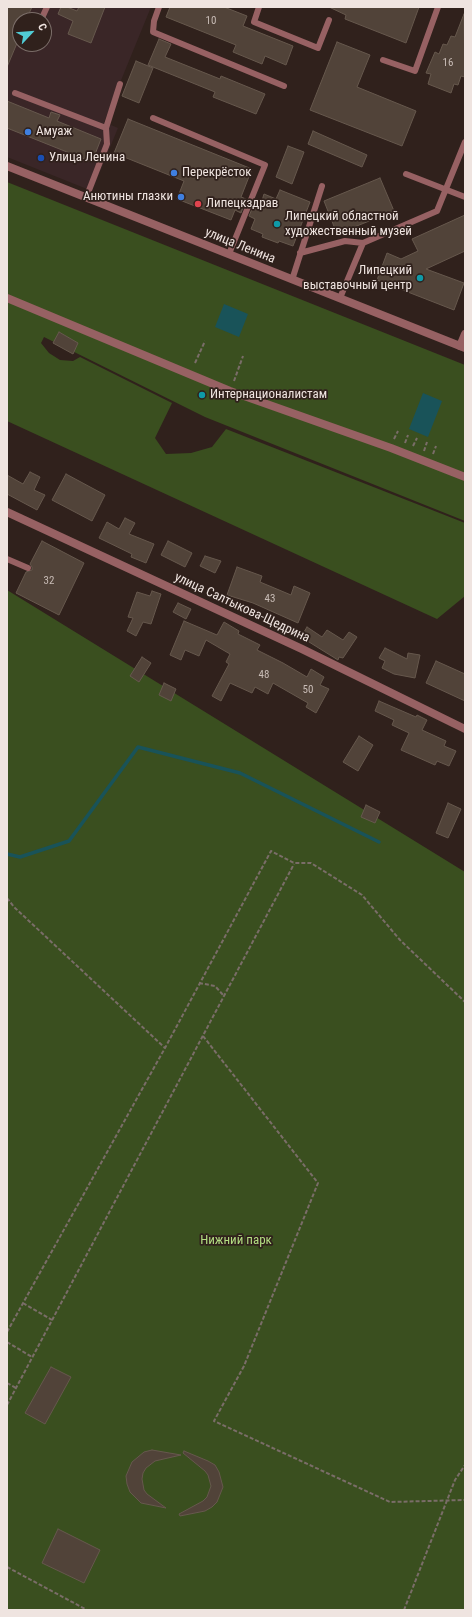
<!DOCTYPE html>
<meta charset="utf-8">
<style>
body{margin:0}
#map{position:relative;width:472px;height:1617px;overflow:hidden;background:#30211c;font-family:"Roboto Condensed",sans-serif}
canvas{display:block}
.frame{position:absolute;inset:0;border:8px solid #efe4e0;pointer-events:none}
.north{position:absolute;left:12px;top:12px;width:40px;height:40px;box-sizing:border-box;background:#30211c;border:1px solid #7c6f6a;border-radius:50%;rotate:64deg;font-size:11px;font-weight:700;line-height:16px;text-align:center;color:#efe4e0}
.north::after{content:'';display:block;margin:auto;width:14px;height:18px;background:#51ccd5;clip-path:polygon(50% 0,100% 100%,50% 72%,0 100%)}
</style>
<div id="map">
<canvas width="472" height="1617"></canvas>
<div class="frame"></div>
<div class="north">С</div>
</div>
<script>
const context = document.querySelector('canvas').getContext('2d');
context.lineJoin = 'round';
function fill(path, color) { context.fillStyle = color; context.fill(path, 'evenodd'); }
const poly = rows => new Path2D(rows.map(r => 'M' + r).join(''));
function stroke(path, color, width, dash) { context.strokeStyle = color; context.lineWidth = width; context.lineCap = dash ? 'butt' : 'round'; context.setLineDash(dash || []); context.stroke(path); }
function drawText(font, color, halo, rows, align = 'center') {
  context.font = font + ' "Roboto Condensed",sans-serif'; context.lineWidth = 3.5; context.setLineDash([]); context.textBaseline = 'middle'; context.strokeStyle = halo; context.fillStyle = color; for (const [text, x, y, turn = 0] of rows) {
    context.save(); context.translate(x, y); context.rotate((+turn || 0) * Math.PI / 180); context.textAlign = isNaN(turn) ? turn : align; if (halo) context.strokeText(text, 0, 0); context.fillText(text, 0, 0); context.restore();
  }
}
const commercial = poly([
 [7,7,151,7,104,122,118,128,92,191,7,157],
 [20,20,44,20,44,44,20,44]
]);
const green = poly([
 [7,182,465,365,465,521,205,417,44,337,41,343,49,353,60,360,73,361,80,357,172,403,155,438,166,454,191,453,212,447,226,429,465,523,465,596,437,619,7,421],
 [7,590,465,872,465,1610,7,1610]
]);
const water = poly([
 [224,304,248,314,239,337,215,327],
 [423,393,442,401,428,437,409,429]
]);
const stream = poly([
 [7,854,20,857,69,841,138,747,240,773,379,842]
]);
const building = poly([
 [7,7,32,7,26,20,20,20,20,36,7,67,7,7],
 [61,7,67,7,77,11,79,7,105,7,91,43,68,34,73,21,58,14,61,7],
 [170,7,224,7,247,16,243,26,293,46,286,65,265,56,262,64,233,52,236,45,166,17,170,7],
 [329,7,419,7,406,43,345,19,346,15,329,7],
 [464,14,465,77,461,76,458,85,454,84,451,93,428,84,431,74,426,73,435,52,439,54,443,44,447,45,451,36,455,37,464,14],
 [159,39,171,44,165,57,220,79,221,76,265,94,256,114,213,97,215,92,148,65,159,39],
 [337,42,370,55,357,87,416,111,402,146,310,110,337,42],
 [136,61,153,68,139,103,122,96,136,61],
 [7,101,49,118,51,112,60,115,57,121,101,139,92,162,7,128,7,101],
 [128,119,252,169,241,197,246,199,241,213,235,210,231,220,177,199,184,181,114,153,128,119],
 [313,131,367,155,362,167,308,144,313,131],
 [288,146,304,152,292,184,276,177,288,146],
 [380,178,394,211,337,234,324,201,380,178],
 [280,190,310,202,293,246,279,241,278,243,262,237,263,234,251,229,255,219,249,216,255,202,261,204,264,194,276,199,280,190],
 [465,215,465,251,426,269,464,283,454,310,377,280,387,253,401,259,418,251,412,239,465,215],
 [59,332,78,343,73,354,53,343,59,332],
 [30,472,40,477,34,490,45,495,37,510,7,494,7,475,23,484,30,472],
 [66,474,105,495,92,521,52,500,66,474],
 [125,518,135,523,129,534,154,544,146,563,131,557,132,554,99,538,107,522,119,529,125,518],
 [42,541,84,563,59,615,16,593,26,572,32,570,32,567,30,564,42,541],
 [168,541,192,553,185,567,161,555,168,541],
 [205,556,221,561,215,573,200,566,205,556],
 [237,567,262,576,260,582,291,595,294,586,310,593,298,623,253,603,227,595,237,567],
 [152,591,161,594,151,624,143,622,136,636,127,631,133,618,128,617,137,592,150,596,152,591],
 [178,603,191,609,186,619,173,612,178,603],
 [184,621,217,635,224,622,239,631,238,634,260,645,257,650,283,663,307,677,311,669,324,677,320,685,329,689,316,713,306,707,308,703,273,683,268,694,255,687,252,693,230,683,221,701,212,696,229,664,226,662,230,654,206,640,199,656,185,650,181,660,170,655,184,621],
 [307,627,322,637,327,630,343,640,349,632,357,637,343,658,339,657,338,660,301,637,307,627],
 [385,648,407,659,408,653,420,655,415,678,394,674,382,668,385,661,379,658,385,648],
 [142,657,151,663,139,682,130,676,142,657],
 [436,661,465,674,465,701,426,683,436,661],
 [164,683,176,689,171,701,159,695,164,683],
 [379,701,416,717,417,715,427,720,422,730,446,741,444,746,456,751,449,766,437,761,435,765,401,750,409,733,392,725,394,720,375,711,379,701],
 [359,736,373,745,358,771,343,762,359,736],
 [448,803,461,809,448,838,436,833,448,803],
 [366,805,380,812,375,823,361,817,366,805],
 [51,1367,71,1377,45,1424,25,1413,51,1367],
 [152,1450,181,1455,155,1461,146,1468,143,1473,142,1479,144,1490,147,1494,166,1508,141,1503,130,1492,127,1484,126,1476,132,1462,144,1452,152,1450],
 [184,1451,208,1461,215,1465,219,1472,223,1487,217,1502,212,1507,205,1511,180,1516,179,1514,203,1501,207,1497,211,1486,208,1475,205,1471,183,1453,184,1451],
 [58,1529,100,1550,84,1583,42,1563,58,1529]
]);
const path = poly([
 [195,363,205,341],
 [234,381,243,356],
 [394,439,398,431],
 [405,443,408,435],
 [413,446,417,438],
 [424,451,427,442],
 [433,454,436,446],
 [7,898,14,907,165,1048],
 [199,983,215,986,224,996],
 [203,1036,318,1183,244,1366,214,1421,390,1502,465,1500],
 [23,1303,52,1320],
 [7,1332,165,1048,271,851,294,863,311,863,362,895,400,940,465,1002],
 [7,1342,32,1357],
 [7,1383,16,1388],
 [7,1405,294,864],
 [7,1567,87,1610],
 [404,1610,455,1480,465,1465]
]);
const service = poly([
 [159,7,154,21,153,32,284,86],
 [259,7,254,22,318,48,329,20],
 [41,20,47,7],
 [30,48,32,44],
 [383,60,415,71,438,7],
 [15,93,106,128],
 [153,118,265,165,229,254],
 [406,174,465,197],
 [86,198,107,144,106,128,120,84],
 [300,253,345,241,363,243],
 [292,280,322,186],
 [340,298,363,243,437,211,465,142],
 [7,559,28,568]
]);
const pedestrian = poly([
 [7,298,230,391,391,448,465,477]
]);
const minor = poly([
 [460,346,465,334],
 [7,512,302,649,465,729]
]);
const tertiary = poly([
 [7,166,465,348]
]);
const markers = [
 [28,132,4,"#3f7fe0"],
 [41,158,4,"#1a4fb4"],
 [174,173,4,"#3f7fe0"],
 [181,197,4,"#3f7fe0"],
 [198,204,4,"#e0444e"],
 [277,224,4,"#0f9aa8"],
 [420,278,4,"#0f9aa8"],
 [202,395,4,"#0f9aa8"]
];
const numberNames = [
 ["10",211,21],
 ["16",448,63],
 ["32",49,581],
 ["43",270,599],
 ["48",264,675],
 ["50",308,690]
];
const poiNames = [
 ["Амуаж",36,132],
 ["Улица Ленина",49,158],
 ["Перекрёсток",182,173],
 ["Анютины глазки",173,197,"right"],
 ["Липецкздрав",206,204],
 ["Липецкий областной",285,217],
 ["художественный музей",285,232],
 ["Липецкий",412,271,"right"],
 ["выставочный центр",412,286,"right"],
 ["Интернационалистам",210,395]
];
const streetNames = [
 ["улица Ленина",240,246,22],
 ["улица Салтыкова-Щедрина",242,608,25]
];
const parkNames = [
 ["Нижний парк",236,1241]
];
fill(commercial, '#3a2627');
fill(green, '#3a4f1f');
fill(water, '#195359');
stroke(stream, '#195359', 3.5);
fill(building, '#514339');
stroke(building, '#66584d', 1);
stroke(path, '#7a6d68', 2, [4, 2]);
stroke(service, '#976163', 6);
stroke(pedestrian, '#976163', 8);
stroke(minor, '#976163', 8);
stroke(tertiary, '#976163', 8);
for (const [x, y, r, color] of markers) { const dot = new Path2D(); dot.arc(x, y, r, 0, 2 * Math.PI); context.fillStyle = color; context.fill(dot); stroke(dot, '#30211c', 1.5); }
drawText('11px', '#c8bcb6', null, numberNames);
drawText('13px', '#efe4e0', '#30211c', poiNames, 'left');
drawText('13px', '#efe4e0', '#30211c', streetNames);
drawText('13px', '#b3de82', '#30211c', parkNames);
</script>
